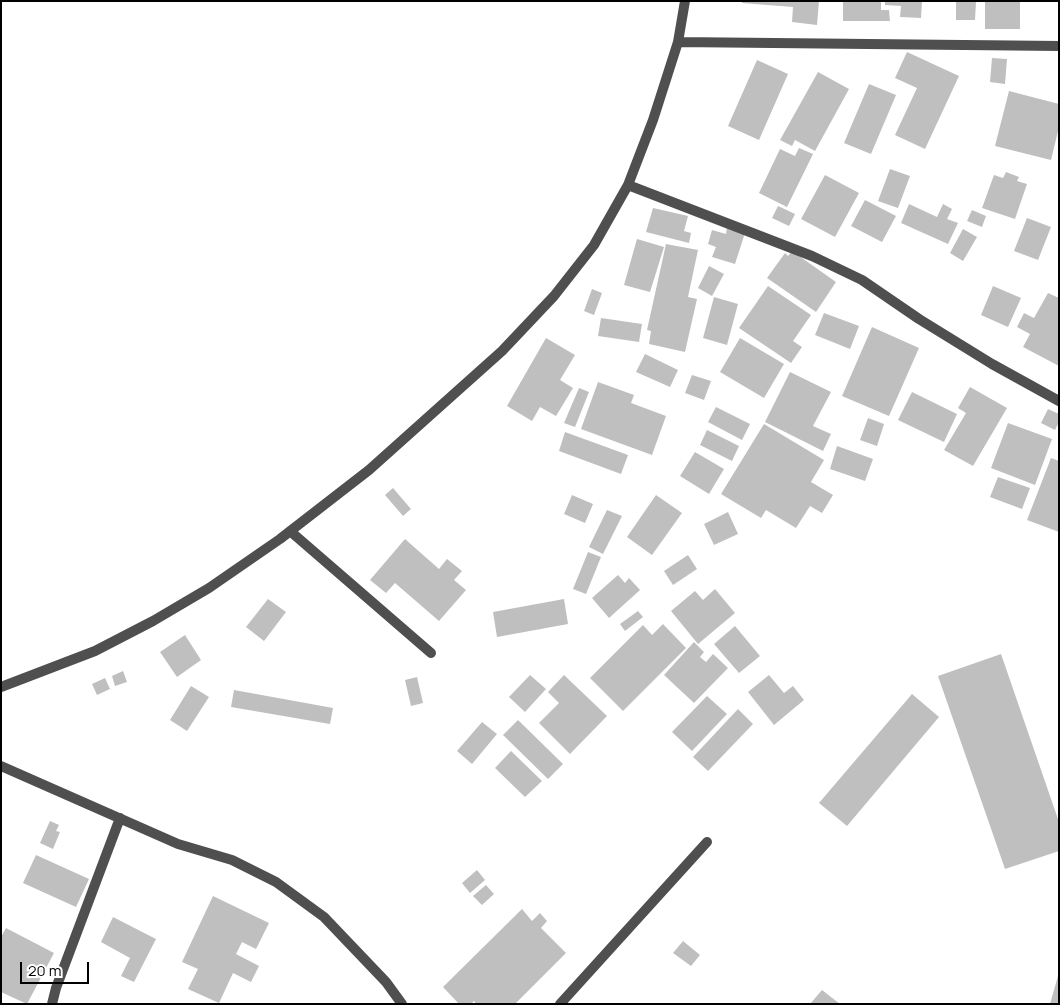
<!DOCTYPE html>
<style>
body{margin:0}
#map{position:relative;width:1060px;height:1005px;overflow:hidden;background:#fff;font-family:Manrope,sans-serif}
canvas{display:block}
.frame{position:absolute;inset:0;border:2px solid #000;pointer-events:none}
.scale{position:absolute;left:20px;top:962px;width:69px;height:22px;box-sizing:border-box;border:2px solid #000;border-top:0;padding-left:6px;font-size:15px;line-height:18px;white-space:nowrap;color:#000;-webkit-text-stroke:4px #fff;paint-order:stroke}
</style>
<div id="map">
<canvas width="1060" height="1005"></canvas>
<div class="frame"></div>
<div class="scale">20 m</div>
</div>
<script>
const context = document.querySelector('canvas').getContext('2d');
context.lineJoin = 'round';
function fill(path, color) { context.fillStyle = color; context.fill(path, 'evenodd'); }
const poly = rows => new Path2D(rows.map(r => 'M' + r).join(''));
function stroke(path, color, width, dash) { context.strokeStyle = color; context.lineWidth = width; context.lineCap = dash ? 'butt' : 'round'; context.setLineDash(dash || []); context.stroke(path); }
const building = poly([
 [742,1,819,1,817,25,792,22,793,7,742,3],
 [843,1,881,1,881,10,889,10,890,21,843,21],
 [885,1,922,1,921,18,900,17,901,6,885,5],
 [985,1,1020,1,1020,29,985,29],
 [956,2,976,2,975,20,956,20],
 [907,52,959,76,925,149,895,135,917,88,895,78],
 [992,58,1007,59,1005,84,990,82],
 [757,60,788,74,759,140,728,126],
 [818,72,849,89,815,151,795,140,792,146,780,140],
 [869,84,896,95,871,154,844,143],
 [1009,91,1059,104,1059,127,1051,160,995,146],
 [799,148,813,154,787,207,759,193,780,149,795,156],
 [890,169,910,176,898,208,878,201],
 [1006,172,1019,177,1017,181,1027,184,1015,219,982,208,994,175,1003,178],
 [825,175,859,193,835,237,801,219],
 [865,200,896,216,882,242,851,226],
 [909,204,937,217,943,204,952,209,947,219,958,223,948,244,901,223],
 [778,206,795,214,789,226,772,218],
 [653,208,688,216,684,231,691,233,689,243,646,232],
 [972,210,986,216,982,227,967,221],
 [1027,218,1051,227,1038,260,1014,251],
 [727,227,745,233,735,264,712,257,716,247,708,244,712,230,726,234],
 [963,229,977,237,963,261,950,253],
 [637,239,664,247,650,292,624,285],
 [666,244,698,250,688,297,697,299,685,352,649,344,651,331,647,330],
 [792,251,836,282,816,312,767,278,785,253,788,256],
 [709,266,724,274,712,296,698,288],
 [768,286,811,315,793,341,802,347,791,363,739,328],
 [993,286,1021,298,1008,327,981,315],
 [592,289,602,293,594,315,584,311],
 [1048,293,1059,298,1059,366,1023,347,1030,334,1017,327,1024,313,1034,318],
 [714,297,738,304,727,345,703,338],
 [824,313,859,326,850,349,815,335],
 [601,318,642,324,639,342,598,336],
 [872,327,919,348,889,416,842,396],
 [546,338,575,355,560,380,573,388,556,416,540,407,532,421,507,406],
 [740,338,784,364,764,398,720,372],
 [645,354,678,370,670,387,636,372],
 [790,372,831,392,813,426,831,434,823,451,765,422],
 [692,375,711,381,704,400,685,393],
 [598,382,634,395,631,403,666,416,652,455,581,429],
 [970,387,1007,408,973,466,944,450,966,413,958,408],
 [579,388,589,392,575,427,564,423],
 [912,392,957,414,944,442,898,420],
 [716,407,750,424,742,440,708,422],
 [1048,409,1059,414,1059,422,1055,430,1041,423],
 [868,418,884,424,877,446,860,440],
 [1008,423,1052,439,1035,485,991,468],
 [764,424,824,460,811,482,833,495,822,513,810,506,796,528,766,510,761,518,721,494],
 [707,430,739,446,732,461,700,445],
 [565,432,628,455,621,474,559,451],
 [837,446,873,459,865,481,830,469],
 [695,452,724,469,709,494,680,476],
 [1051,458,1059,461,1059,532,1027,520],
 [998,477,1030,488,1022,509,990,497],
 [393,488,411,509,403,516,385,495],
 [572,495,593,504,585,523,564,514],
 [656,495,682,513,652,555,627,537],
 [607,510,622,516,603,554,589,547],
 [728,512,738,534,714,545,704,524],
 [405,539,439,569,447,559,462,571,454,580,466,590,439,621,395,583,386,593,370,580],
 [588,552,601,557,586,594,573,589],
 [688,555,697,569,673,585,664,571],
 [618,575,625,583,629,578,640,590,609,618,592,598],
 [715,589,735,613,698,644,671,611,695,591,703,600],
 [268,599,286,612,264,641,246,627],
 [564,599,568,624,497,637,493,612],
 [638,611,643,617,625,631,620,624],
 [663,624,686,648,623,711,590,678,643,625,652,635],
 [735,626,760,656,739,673,714,644],
 [185,635,201,660,177,677,160,652],
 [694,642,704,652,700,657,706,662,713,654,728,668,694,703,664,675],
 [1001,654,1059,822,1059,851,1005,869,938,676],
 [123,671,127,682,115,686,112,676],
 [530,675,546,689,525,712,509,697],
 [564,675,607,716,570,754,539,723,559,703,548,692],
 [769,675,784,693,793,686,804,700,774,725,748,692],
 [417,677,423,703,411,706,405,680],
 [105,678,110,689,97,695,92,684],
 [191,686,209,697,187,731,170,720],
 [234,690,333,708,330,724,231,707],
 [912,694,939,717,847,826,819,803],
 [707,696,727,714,692,751,672,732],
 [738,709,753,724,708,771,693,757],
 [518,720,563,764,548,779,503,735],
 [482,722,497,734,472,764,457,751],
 [511,751,542,781,525,797,495,768],
 [50,821,59,825,56,831,60,832,53,849,40,843],
 [36,855,89,879,76,907,23,883],
 [477,870,485,880,470,893,462,883],
 [486,885,494,894,482,905,473,896],
 [213,896,269,923,256,949,242,942,236,954,259,966,251,982,233,973,219,1003,188,989,198,969,182,962],
 [522,909,532,921,540,913,547,921,541,928,566,953,515,1004,476,1004,474,1001,471,1004,459,1004,443,987],
 [113,917,156,939,134,982,121,976,130,958,101,942],
 [6,928,54,953,27,1004,1,992,1,937],
 [683,941,700,955,691,966,673,953],
 [1058,976,1059,1004,1050,1004],
 [822,990,840,1004,810,1004]
]);
const street = poly([
 [678,42,1059,46],
 [628,185,812,256,862,280,919,319,992,364,1059,401],
 [290,531,431,653],
 [1,687,95,651,153,621,209,588,280,539,369,470,502,351,554,296,594,245,628,185,653,120,678,42,685,1],
 [1,766,178,844,232,860,276,882,324,917,386,982,402,1004],
 [52,1004,56,988,120,818],
 [560,1004,707,842]
]);
fill(building, '#bfbfbf');
stroke(street, '#4f4f4f', 10);
</script>
